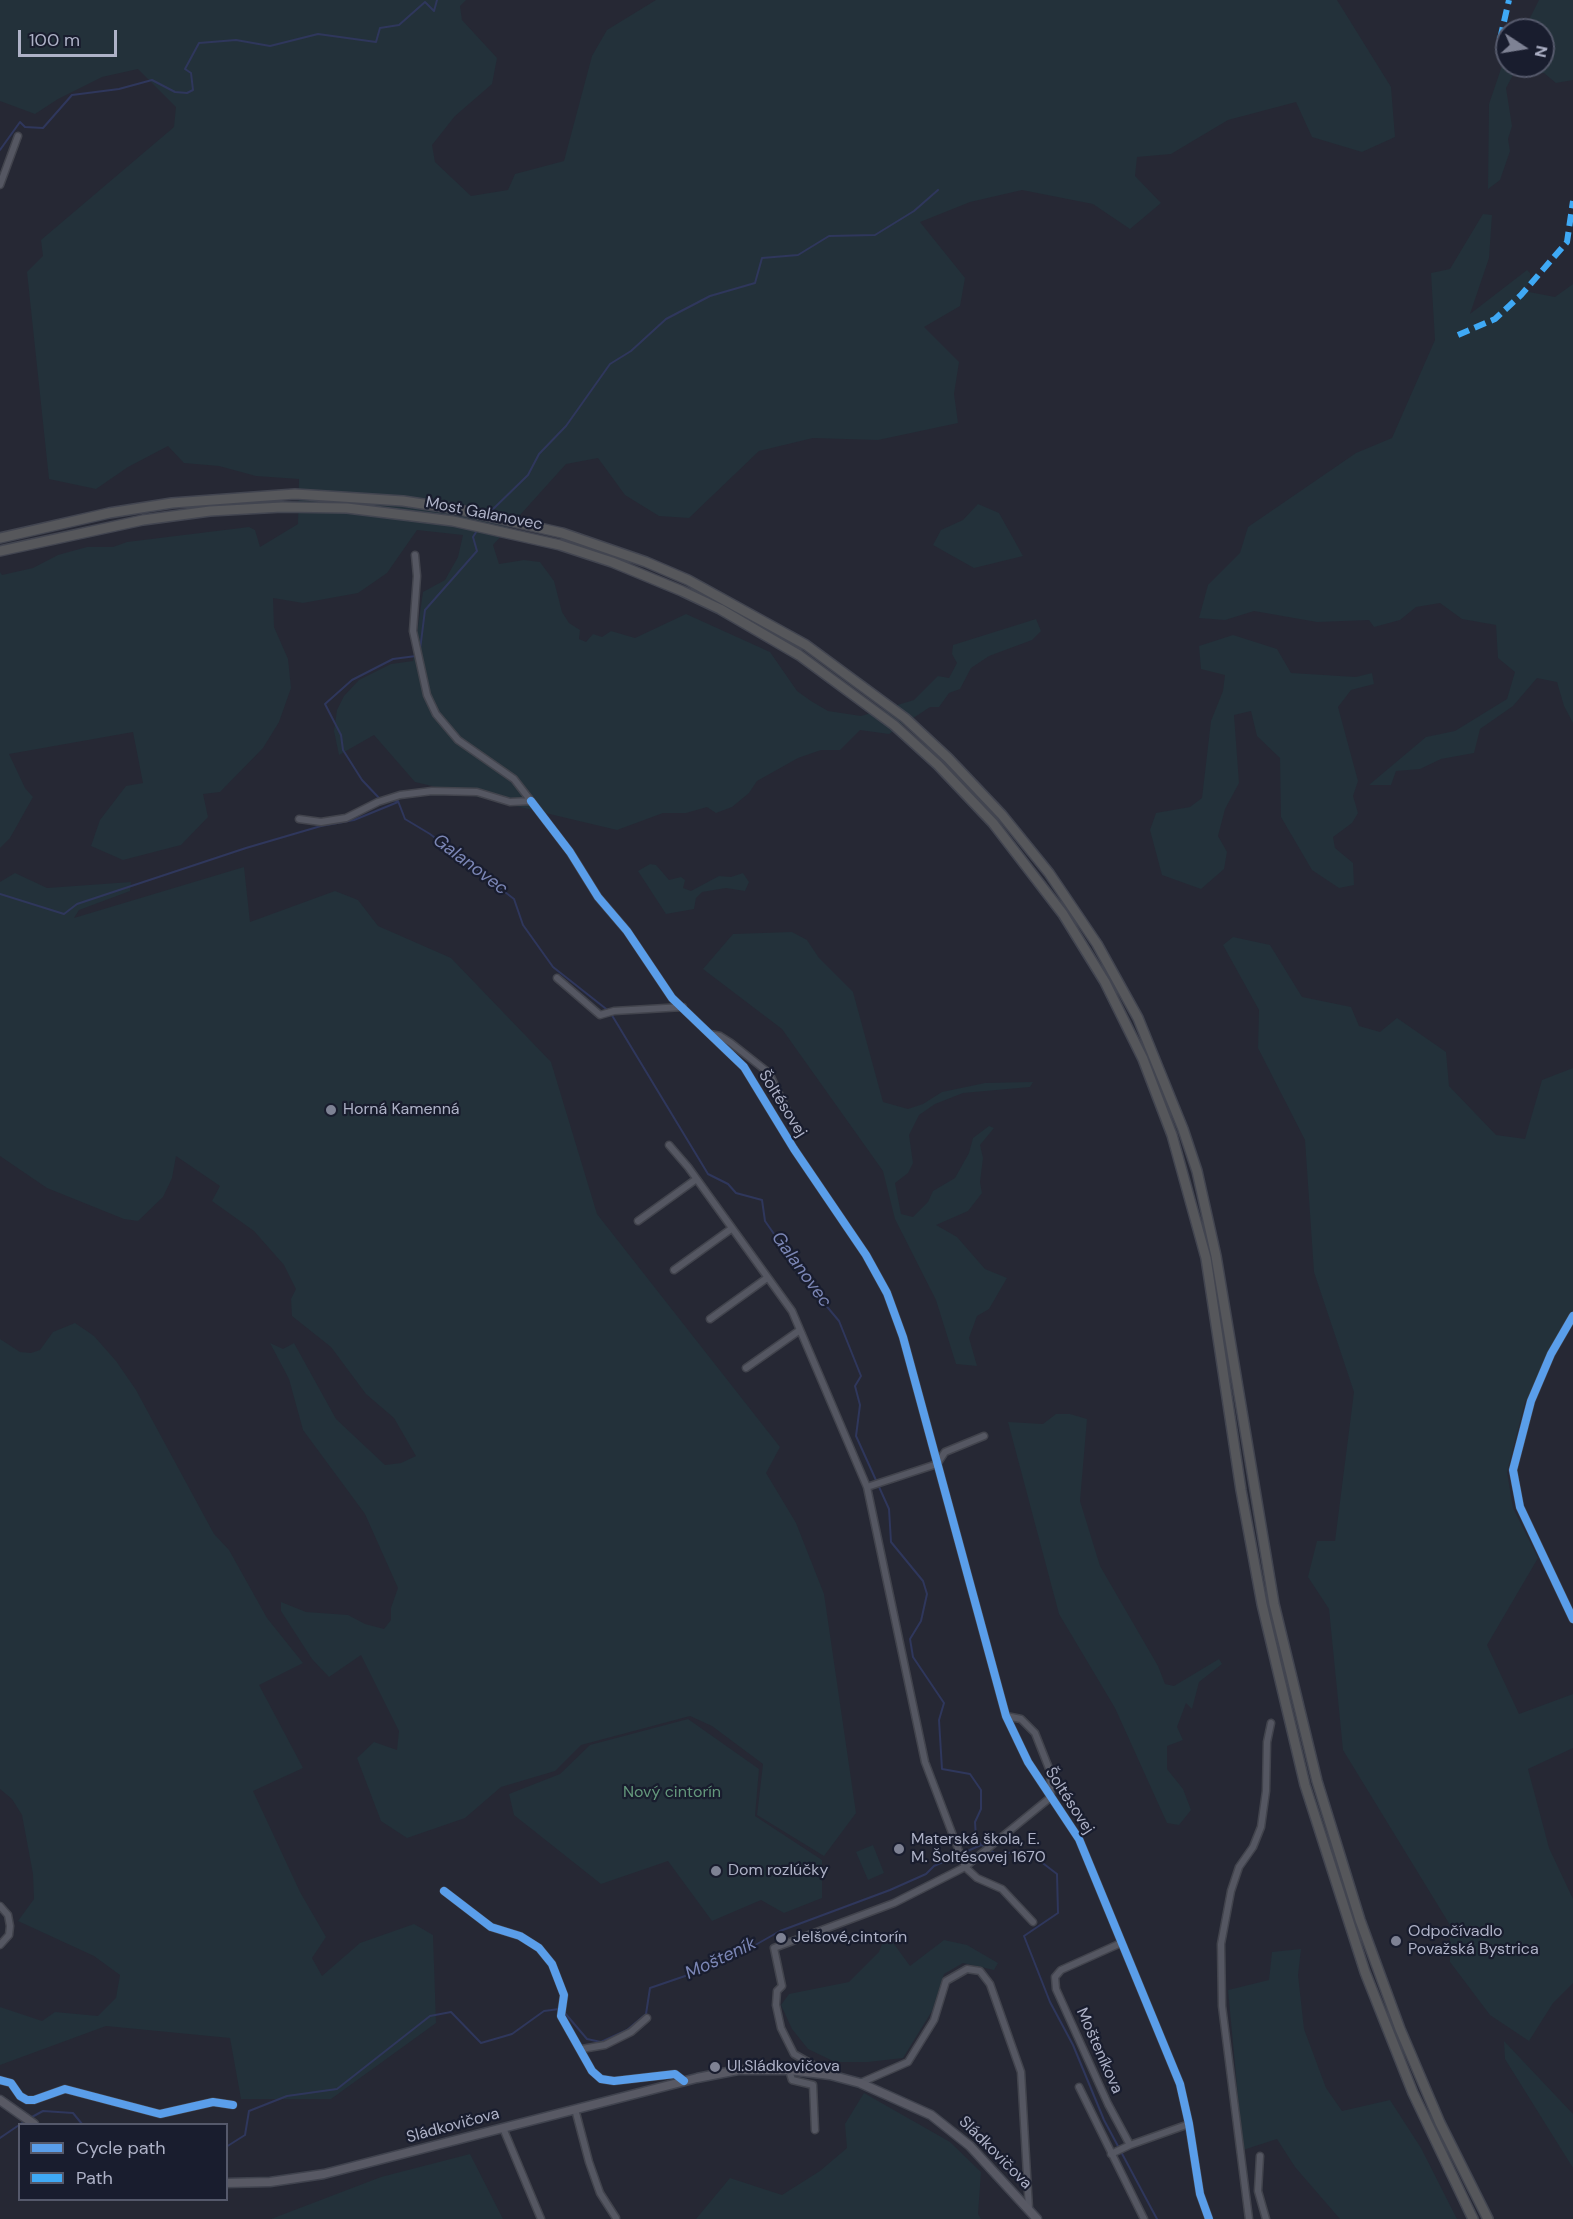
<!DOCTYPE html>
<meta charset="utf-8">
<style>
body{margin:0}
#map{position:relative;width:1573px;height:2219px;overflow:hidden;background:#262834;font-family:"DM Sans",sans-serif}
canvas{display:block}
.legend{position:absolute;left:18px;top:2123px;width:210px;height:78px;box-sizing:border-box;background:#191d2e;border:2px solid #55596b;margin:0;padding:8px 10px;list-style:none;font-size:18px;color:#aeb2c7}
.legend li{display:flex;align-items:center;gap:12px;height:30px}
.legend b{width:30px;border:2px solid #55596b}
.north{position:absolute;left:1495px;top:18px;width:60px;height:60px;box-sizing:border-box;background:#191d2e;border:2px solid #55596b;border-radius:50%;rotate:102deg;font-size:16px;font-weight:700;line-height:24px;text-align:center;color:#aeb2c7}
.north::after{content:'';display:block;margin:auto;width:21px;height:27px;background:#7e8294;clip-path:polygon(50% 0,100% 100%,50% 72%,0 100%)}
.scale{position:absolute;left:18px;top:30px;width:99px;height:27px;box-sizing:border-box;border:3px solid #aeb2c7;border-top:0;padding-left:8px;font-size:18px;line-height:21px;white-space:nowrap;color:#aeb2c7;-webkit-text-stroke:4px #191d2e;paint-order:stroke}
</style>
<div id="map">
<canvas width="1573" height="2219"></canvas>
<ul class="legend">
<li><b style="height:8px;background:#5a9eea"></b>Cycle path</li>
<li><b style="height:8px;background:#3fa9f5"></b>Path</li>
</ul>
<div class="north">N</div>
<div class="scale">100 m</div>
</div>
<script>
const context = document.querySelector('canvas').getContext('2d');
context.lineJoin = 'round';
function fill(path, color) { context.fillStyle = color; context.fill(path, 'evenodd'); }
const poly = rows => new Path2D(rows.map(r => 'M' + r).join(''));
function stroke(path, color, width, dash) { context.strokeStyle = color; context.lineWidth = width; context.lineCap = dash ? 'butt' : 'round'; context.setLineDash(dash || []); context.stroke(path); }
function drawText(font, color, halo, rows, align = 'center') {
  context.font = font + ' "DM Sans",sans-serif'; context.lineWidth = 4.5; context.setLineDash([]); context.textBaseline = 'middle'; context.strokeStyle = halo; context.fillStyle = color; for (const [text, x, y, turn = 0] of rows) {
    context.save(); context.translate(x, y); context.rotate((+turn || 0) * Math.PI / 180); context.textAlign = isNaN(turn) ? turn : align; if (halo) context.strokeText(text, 0, 0); context.fillText(text, 0, 0); context.restore();
  }
}
const green = poly([
 [0,0,466,0,460,6,462,20,497,58,492,84,455,116,432,145,435,162,471,196,508,190,515,174,564,161,592,56,607,30,656,0,1337,0,1391,87,1395,137,1362,152,1312,137,1296,102,1228,120,1171,154,1137,157,1135,176,1161,203,1130,229,1093,204,1022,190,970,202,920,222,965,278,960,306,924,327,959,362,954,394,958,423,878,440,813,438,759,451,689,518,659,516,625,495,598,458,566,464,493,545,499,564,524,560,540,562,554,581,562,612,569,623,580,630,579,639,586,642,593,634,602,637,611,631,635,638,686,614,770,652,797,691,811,701,828,711,861,716,914,700,938,676,949,678,957,663,952,654,953,645,1036,619,1041,631,1032,640,989,656,971,668,960,689,949,693,939,707,930,707,889,734,860,730,840,750,821,750,798,758,757,781,749,793,732,807,716,813,707,807,686,813,663,813,617,830,415,782,374,735,339,755,334,731,337,710,344,696,359,680,391,664,413,661,423,592,445,580,458,557,463,535,417,530,387,573,358,593,303,603,273,598,274,627,288,659,291,688,279,722,263,748,220,792,203,794,208,817,181,845,123,860,91,846,100,820,126,786,143,783,133,732,9,754,25,788,33,797,10,838,0,848,0,572,2,575,33,568,58,555,87,547,113,547,127,542,249,527,255,530,260,547,298,524,299,479,256,476,219,466,184,463,168,446,128,467,96,489,49,479,27,272,43,256,41,240,174,127,176,107,138,69,102,77,58,99,35,114,0,101],
 [1539,0,1573,0,1573,80,1556,83,1544,73,1513,75,1506,88,1512,126,1508,139,1510,151,1500,180,1488,189,1489,104,1507,51,1507,66,1543,66,1543,30,1524,30],
 [1483,214,1492,215,1489,258,1470,314,1527,270,1530,273,1530,281,1524,291,1555,297,1573,284,1573,723,1564,706,1557,682,1537,678,1513,706,1480,729,1474,753,1441,759,1420,769,1396,771,1391,785,1369,785,1426,737,1455,731,1507,699,1515,672,1498,658,1496,625,1462,619,1440,603,1416,607,1400,620,1374,627,1369,620,1317,622,1254,611,1225,620,1199,618,1208,585,1240,553,1248,527,1356,453,1392,438,1435,340,1431,273,1450,269],
 [978,504,999,513,1023,556,974,568,933,545,941,530,963,520],
 [1233,635,1277,649,1291,673,1356,677,1372,673,1374,684,1351,690,1338,707,1358,781,1353,796,1358,813,1352,823,1333,837,1335,848,1353,863,1354,885,1339,888,1312,870,1281,817,1280,758,1257,736,1251,711,1234,715,1239,783,1225,809,1218,836,1227,852,1224,869,1201,889,1162,875,1150,830,1156,813,1190,807,1202,798,1211,721,1223,691,1225,675,1201,669,1199,646],
 [650,864,656,865,669,880,681,877,685,880,683,888,691,891,719,876,731,877,743,873,749,882,745,891,726,888,702,892,696,898,694,909,666,914,638,871],
 [244,867,250,922,335,891,358,900,378,926,451,958,551,1062,597,1214,780,1447,766,1473,796,1523,824,1594,856,1813,824,1856,757,1815,763,1764,712,1726,690,1716,581,1745,555,1771,501,1787,465,1818,407,1838,381,1821,357,1758,374,1742,397,1750,399,1731,361,1655,329,1677,312,1659,281,1611,281,1602,306,1612,348,1615,365,1624,384,1629,391,1620,391,1608,398,1588,365,1514,303,1430,289,1379,270,1343,283,1349,294,1343,336,1419,385,1465,401,1463,416,1456,394,1418,366,1394,331,1347,292,1316,291,1299,296,1289,284,1265,254,1231,212,1201,220,1186,176,1156,172,1178,163,1197,138,1221,124,1219,47,1188,0,1156,0,882,15,873,47,888,131,882,130,891,79,910,74,918],
 [792,932,807,940,819,958,853,992,883,1102,908,1109,923,1104,942,1092,985,1083,1033,1082,1030,1087,963,1093,935,1104,919,1115,909,1135,913,1163,908,1173,895,1183,901,1214,913,1217,928,1202,933,1191,955,1178,969,1153,973,1138,989,1126,994,1128,980,1145,983,1158,980,1182,982,1193,968,1211,936,1225,957,1237,985,1269,1007,1278,989,1309,977,1316,969,1338,977,1366,956,1364,936,1300,895,1219,883,1171,782,1029,703,969,733,934],
 [1233,937,1270,945,1302,997,1351,1007,1359,1026,1380,1032,1397,1018,1446,1052,1449,1086,1496,1135,1525,1139,1542,1080,1573,1068,1573,1323,1525,1402,1507,1472,1513,1508,1538,1558,1487,1645,1519,1714,1573,1694,1573,1748,1528,1769,1549,1848,1573,1899,1573,1983,1553,2003,1529,2041,1490,2015,1450,1962,1450,1925,1343,1750,1329,1609,1308,1577,1317,1541,1335,1541,1354,1392,1314,1272,1305,1140,1258,1048,1259,1010,1223,945],
 [75,1323,94,1336,116,1361,136,1390,214,1534,229,1550,267,1618,303,1663,259,1685,303,1768,253,1791,300,1892,326,1937,312,1958,322,1976,360,1943,414,1924,433,1935,436,2023,331,2099,241,2099,230,2038,106,2026,0,2065,0,2007,42,2021,55,2012,98,2016,116,1998,120,1975,94,1956,18,1921,34,1899,33,1874,22,1815,12,1799,0,1789,0,1339,20,1352,31,1353,40,1350,53,1332],
 [1056,1414,1070,1414,1087,1419,1080,1501,1100,1566,1158,1666,1165,1684,1174,1686,1219,1659,1222,1664,1199,1682,1192,1709,1186,1703,1177,1727,1183,1740,1167,1746,1167,1769,1183,1789,1191,1810,1179,1825,1167,1823,1115,1708,1059,1614,1008,1422,1043,1424],
 [688,1719,759,1769,755,1816,822,1860,822,1898,784,1913,761,1900,712,1921,668,1861,601,1884,514,1815,509,1794,560,1774,590,1745],
 [873,1845,884,1873,868,1880,856,1852],
 [886,1933,910,1966,944,1940,967,1945,998,1963,994,1970,963,1963,944,1974,932,2011,903,2058,868,2062,835,2062,808,2049,792,2029,781,2005,789,1994,849,1982,879,1952],
 [1301,1949,1298,1975,1304,2029,1326,2088,1342,2111,1390,2100,1421,2148,1457,2219,1340,2219,1295,2167,1277,2139,1243,2150,1228,1990,1269,1980,1272,1952],
 [1504,2041,1573,2114,1573,2168,1505,2059],
 [864,2093,950,2142,981,2172,978,2214,981,2219,696,2219,730,2178,782,2195,820,2171,847,2148,845,2124],
 [470,2154,503,2219,271,2219,381,2177]
]);
const stream = poly([
 [0,150,20,122,25,127,43,128,72,95,119,89,152,80,175,92,187,93,193,90,191,73,185,69,199,43,236,40,270,46,318,34,376,42,380,28,399,25,425,2,434,11,437,0],
 [488,514,528,475,539,454,566,426,610,364,631,351,666,319,710,296,755,283,762,258,798,255,829,236,875,235,914,211,938,190],
 [420,650,425,610,477,551,473,537,478,529],
 [380,799,362,780,343,750,341,735,325,704,352,680,393,659,416,656],
 [391,800,398,801,405,819,430,834,514,899,523,925,553,967,610,1012,708,1174,728,1184,736,1193,762,1200,765,1221,813,1290,839,1321,861,1376,855,1386,860,1405,856,1436,889,1509,891,1542,923,1581,927,1594,921,1621,910,1639,913,1657,944,1703,939,1720,942,1769,970,1774,981,1790,981,1809,975,1822,976,1838,981,1845],
 [0,894,64,914,77,904,246,848,321,826,354,820,398,802],
 [564,2012,587,2039,601,2042,627,2030,646,2014,650,1988,691,1974,750,1948,780,1931,890,1890,926,1874,934,1866,981,1845,997,1854,1027,1851,1057,1874,1058,1913,1024,1936,1050,2002,1073,2045,1104,2120,1157,2219],
 [30,2118,43,2111,73,2113,82,2124],
 [0,2138,25,2121],
 [226,2147,245,2135,249,2111,287,2096,337,2089,430,2016,451,2012,481,2043,512,2034,544,2011,559,2009]
]);
const minor = poly([
 [0,185,18,136],
 [531,801,570,852,598,897,627,931,672,998,744,1067,794,1149,866,1255,887,1293,903,1337,1006,1716,1028,1762,1079,1839,1180,2084,1189,2124,1200,2194,1209,2219],
 [299,819,321,822,346,818,378,802,400,795,432,791,477,792,510,802,531,801,514,779,458,740,436,714,427,695,413,631,417,576,415,555],
 [557,978,600,1015,614,1011,683,1007],
 [710,1034,720,1036,731,1043,769,1073,786,1108],
 [669,1145,688,1167,792,1311,867,1487,925,1762,965,1867,977,1878,1002,1889,1033,1922],
 [638,1221,695,1180],
 [674,1270,731,1229],
 [1573,1316,1551,1354,1531,1401,1513,1470,1520,1507,1573,1619],
 [710,1319,767,1278],
 [746,1368,800,1330],
 [867,1487,937,1464,945,1452,984,1436],
 [444,1891,491,1927,520,1936,539,1948,552,1964,564,1995,561,2016,592,2071,601,2079,614,2081,675,2074,684,2081],
 [0,1906,8,1915,10,1926,9,1935,0,1945],
 [1121,1943,1061,1970,1055,1977,1056,1989,1108,2104,1130,2145,1189,2124],
 [582,2049,605,2045,631,2032,647,2018],
 [789,2070,792,2080,813,2085,815,2130],
 [829,2074,794,2054,781,2028,776,2005,777,1991,782,1986,774,1948,894,1903,965,1867,1051,1797,1050,1771,1035,1733,1021,1719,1006,1716],
 [0,2080,11,2083,20,2096,27,2100,34,2100,65,2089,160,2114,213,2102,233,2105],
 [860,2083,908,2062,934,2020,946,1981,967,1969,980,1971,990,1984,1021,2072,1029,2209],
 [1079,2087,1144,2219],
 [575,2109,589,2162,600,2193,616,2218],
 [503,2128,541,2219],
 [1111,2154,1130,2145],
 [1260,2156,1258,2191,1266,2219],
 [1249,2219,1222,2006,1221,1944,1231,1891,1239,1867,1253,1847,1261,1827,1266,1791,1267,1742,1271,1723]
]);
const major = poly([
 [0,2100,34,2124],
 [226,2183,270,2182,324,2174,697,2078,738,2070,789,2070,830,2075,860,2083,931,2115,970,2146,1037,2219]
]);
const highway = poly([
 [0,538,109,513,172,503,295,494,403,501,456,509,562,533,646,562,688,580,806,645,905,718,948,758,1002,815,1049,873,1097,944,1138,1018,1183,1129,1197,1171,1216,1256,1274,1604,1317,1781,1360,1920,1400,2029,1440,2123,1488,2219],
 [0,551,143,520,210,511,282,507,347,508,453,521,560,545,612,562,682,591,720,609,799,655,894,725,938,765,993,823,1063,914,1105,982,1143,1059,1172,1135,1206,1258,1241,1490,1262,1604,1305,1785,1365,1972,1413,2093,1473,2219]
]);
const quiet = poly([
 [1500,39,1509,0],
 [1458,335,1495,319,1521,295,1567,242,1573,201]
]);
const cycleway = poly([
 [531,801,570,852,598,897,627,931,672,998,744,1067,794,1149,866,1255,887,1293,903,1337,1006,1716,1028,1762,1079,1839,1180,2084,1189,2124,1200,2194,1209,2219],
 [1573,1316,1551,1354,1531,1401,1513,1470,1520,1507,1573,1619],
 [444,1891,491,1927,520,1936,539,1948,552,1964,564,1995,561,2016,592,2071,601,2079,614,2081,675,2074,684,2081],
 [0,2080,11,2083,20,2096,27,2100,34,2100,65,2089,160,2114,213,2102,233,2105]
]);
const markers = [
 [331,1110,6,"#7e8294"],
 [899,1849,6,"#7e8294"],
 [716,1871,6,"#7e8294"],
 [781,1938,6,"#7e8294"],
 [1396,1941,6,"#7e8294"],
 [715,2067,6,"#7e8294"]
];
const streetNames = [
 ["Most Galanovec",484,514,11],
 ["Šoltésovej",782,1104,58],
 ["Šoltésovej",1069,1801,57],
 ["Mošteníkova",1099,2051,66],
 ["Sládkovičova",453,2126,-15],
 ["Sládkovičova",995,2153,45]
];
const poiNames = [
 ["Horná Kamenná",343,1110],
 ["Materská škola, E.",911,1840],
 ["M. Šoltésovej 1670",911,1858],
 ["Dom rozlúčky",728,1871],
 ["Odpočívadlo",1408,1932],
 ["Považská Bystrica",1408,1950],
 ["Jelšové,cintorín",793,1938],
 ["Ul.Sládkovičova",727,2067]
];
const parkNames = [
 ["Nový cintorín",672,1793]
];
const waterNames = [
 ["Galanovec",470,865,37],
 ["Galanovec",801,1270,54],
 ["Mošteník",721,1959,-25]
];
fill(green, '#23313a');
stroke(stream, '#2f375c', 2);
stroke(minor, '#42444d', 9);
stroke(major, '#40434e', 11);
stroke(highway, '#424550', 12);
stroke(minor, '#555762', 6);
stroke(major, '#585964', 8);
stroke(highway, '#56575b', 9);
stroke(quiet, '#3fa9f5', 6, [12, 6]);
stroke(cycleway, '#5a9eea', 8);
for (const [x, y, r, color] of markers) { const dot = new Path2D(); dot.arc(x, y, r, 0, 2 * Math.PI); context.fillStyle = color; context.fill(dot); stroke(dot, '#191d2e', 2); }
drawText('16px', '#aeb2c7', '#191d2e', streetNames);
drawText('16px', '#aeb2c7', '#191d2e', poiNames, 'left');
drawText('16px', '#64987c', '#191d2e', parkNames);
drawText('italic 18px', '#7b86b5', '#191d2e', waterNames);
</script>
